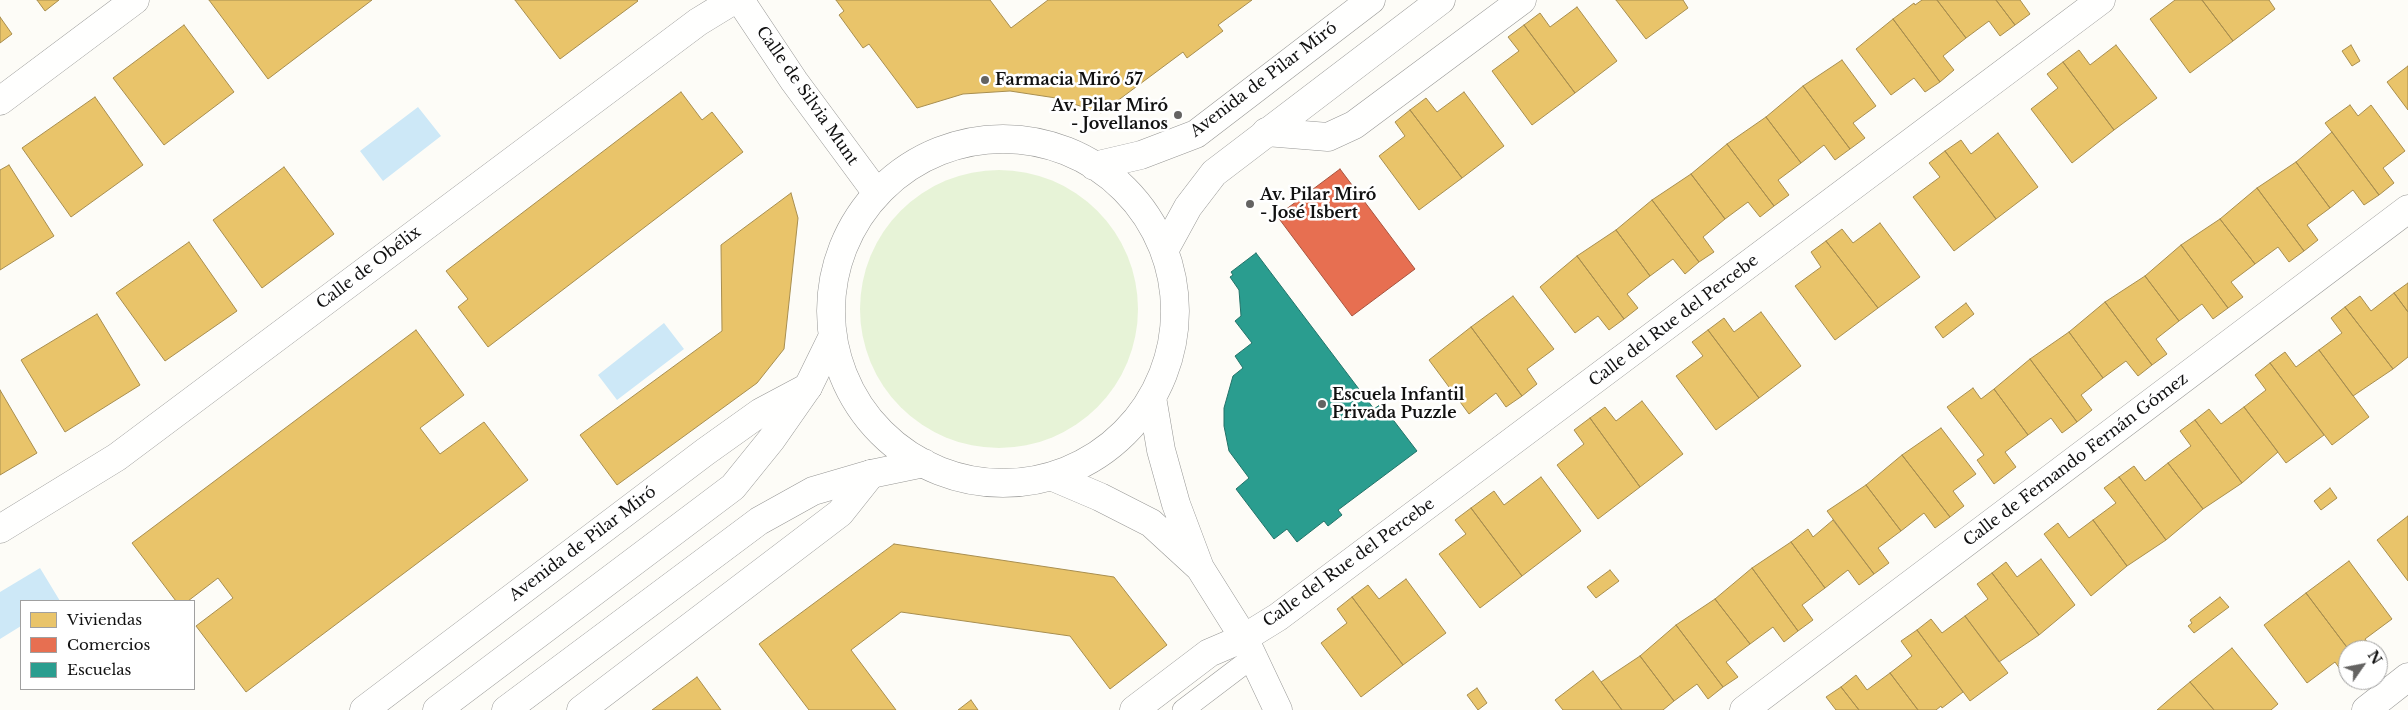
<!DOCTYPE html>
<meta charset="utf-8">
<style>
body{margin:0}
#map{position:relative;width:2408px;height:710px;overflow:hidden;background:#fdfcf7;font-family:"Libre Baskerville",serif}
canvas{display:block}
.legend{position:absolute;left:20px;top:600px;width:175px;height:90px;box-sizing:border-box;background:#fff;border:1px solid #a0a0a0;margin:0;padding:6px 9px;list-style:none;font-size:15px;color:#111}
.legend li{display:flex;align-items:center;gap:10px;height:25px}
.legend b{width:25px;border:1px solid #a0a0a0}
.north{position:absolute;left:2338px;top:640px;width:50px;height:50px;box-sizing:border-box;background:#fff;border:1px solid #a0a0a0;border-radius:50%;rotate:57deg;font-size:14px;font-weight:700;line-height:20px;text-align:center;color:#111}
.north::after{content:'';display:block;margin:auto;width:18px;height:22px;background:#646362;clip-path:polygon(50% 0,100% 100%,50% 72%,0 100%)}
</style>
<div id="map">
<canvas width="2408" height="710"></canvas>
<ul class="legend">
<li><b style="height:14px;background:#e9c46a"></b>Viviendas</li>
<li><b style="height:14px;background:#e76f51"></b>Comercios</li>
<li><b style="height:14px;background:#2a9d8f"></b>Escuelas</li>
</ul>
<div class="north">N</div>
</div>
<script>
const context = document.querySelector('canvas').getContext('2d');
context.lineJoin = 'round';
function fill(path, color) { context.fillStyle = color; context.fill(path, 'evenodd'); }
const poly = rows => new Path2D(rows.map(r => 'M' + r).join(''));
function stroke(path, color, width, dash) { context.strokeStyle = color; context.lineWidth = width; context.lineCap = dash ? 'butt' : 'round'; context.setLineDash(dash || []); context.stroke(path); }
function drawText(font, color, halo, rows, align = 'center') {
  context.font = font + ' "Libre Baskerville",serif'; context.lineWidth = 5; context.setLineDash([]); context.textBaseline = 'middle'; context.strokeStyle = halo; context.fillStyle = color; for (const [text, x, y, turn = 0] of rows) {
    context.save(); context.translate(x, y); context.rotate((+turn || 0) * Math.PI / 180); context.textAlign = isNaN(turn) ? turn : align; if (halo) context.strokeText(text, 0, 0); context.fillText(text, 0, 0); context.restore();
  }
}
const green = poly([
 '860 309a139 139 0 1 1 278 0a139 139 0 1 1-278 0Z'
]);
const water = poly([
 [418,107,441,136,383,181,360,151],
 [664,323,684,349,617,400,598,375],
 [40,568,60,601,21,601,21,626,0,639,0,592]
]);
const homes = poly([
 [37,0,59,0,45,11,37,0],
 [209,0,372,0,268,79,209,0],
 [515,0,637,0,638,1,560,59,515,0],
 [836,0,990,0,1011,28,1048,0,1252,0,1218,25,1223,31,1187,58,1183,52,1101,113,1056,98,1010,91,963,94,917,108,869,44,863,48,839,15,844,11,836,0],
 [1616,0,1683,0,1688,8,1646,39,1616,0],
 [1922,0,1937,0,1966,38,1943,56,1954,70,1940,82,1893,19,1914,3,1915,5,1922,0],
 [1937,0,1996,0,2015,25,2000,36,1989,21,1966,38,1937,0],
 [1996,0,2020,0,2030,14,2015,25,1996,0],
 [2175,0,2202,0,2233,41,2190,73,2150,19,2175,0],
 [2202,0,2269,0,2275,9,2233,41,2202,0],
 [1577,7,1617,61,1575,93,1524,25,1540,13,1550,27,1577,7],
 [0,17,12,34,0,43,0,17],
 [1893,19,1940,82,1925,92,1914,78,1891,95,1856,49,1893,19],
 [184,25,234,92,164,145,113,78,184,25],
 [1524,25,1575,93,1532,125,1492,71,1519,51,1508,37,1524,25],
 [2116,45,2157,98,2114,130,2063,62,2079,50,2090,65,2116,45],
 [2351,45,2360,61,2352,66,2342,51,2351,45],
 [1842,60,1876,106,1853,123,1865,138,1850,149,1803,86,1842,60],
 [2063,62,2114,130,2072,163,2031,109,2058,88,2047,74,2063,62],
 [2408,66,2408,110,2387,82,2408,66],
 [1803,86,1850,149,1835,160,1824,145,1801,163,1766,117,1803,86],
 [681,92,702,120,712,112,743,152,488,347,458,307,468,299,446,271,681,92],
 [1464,92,1504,146,1462,178,1410,110,1426,98,1437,112,1464,92],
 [95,97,143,165,71,217,22,148,95,97],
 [2350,105,2358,116,2371,105,2405,151,2383,168,2394,183,2379,195,2325,123,2350,105],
 [1410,110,1462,178,1419,210,1379,156,1405,136,1395,122,1410,110],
 [1766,117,1801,163,1778,180,1789,195,1774,206,1727,144,1766,117],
 [2332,132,2379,195,2364,205,2353,190,2330,208,2296,162,2332,132],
 [1998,133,2038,187,1996,219,1945,151,1961,140,1971,154,1998,133],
 [1727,144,1774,206,1760,217,1748,202,1725,219,1691,174,1727,144],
 [1945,151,1996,219,1954,251,1913,197,1940,177,1929,163,1945,151],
 [2296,162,2330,208,2307,225,2318,240,2304,251,2257,188,2296,162],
 [9,165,54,236,0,270,0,170,9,165],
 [284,167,334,234,262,288,213,220,284,167],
 [1691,174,1725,219,1703,237,1714,252,1699,262,1652,200,1691,174],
 [2257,188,2304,251,2289,262,2278,247,2255,264,2220,219,2257,188],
 [791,193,798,218,784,349,757,383,617,485,580,435,722,331,721,245,791,193],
 [1652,200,1699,262,1685,274,1673,259,1650,276,1616,230,1652,200],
 [2220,219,2255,264,2231,282,2243,297,2228,308,2181,245,2220,219],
 [1880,223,1920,277,1878,308,1826,241,1842,229,1853,243,1880,223],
 [1616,230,1650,276,1627,294,1638,308,1624,319,1577,256,1616,230],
 [1826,241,1878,308,1835,340,1795,286,1821,267,1811,252,1826,241],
 [189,242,237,311,165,361,116,293,189,242],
 [2181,245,2228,308,2213,319,2202,304,2179,321,2145,276,2181,245],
 [1577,256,1624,319,1609,330,1598,316,1575,333,1540,287,1577,256],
 [2145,276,2179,321,2156,339,2167,354,2152,365,2105,302,2145,276],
 [2408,283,2408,312,2394,293,2408,283],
 [2394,293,2408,312,2408,357,2393,369,2345,307,2360,296,2371,311,2394,293],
 [1513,296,1554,349,1527,369,1537,384,1522,396,1471,327,1513,296],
 [2105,302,2152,365,2138,376,2126,361,2103,378,2069,332,2105,302],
 [1966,303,1974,314,1943,338,1935,327,1966,303],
 [2345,307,2393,369,2353,396,2319,350,2342,333,2331,318,2345,307],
 [1761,312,1801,366,1759,398,1708,330,1724,318,1734,332,1761,312],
 [97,314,140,385,65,432,21,360,97,314],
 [1471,327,1522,396,1506,407,1496,393,1469,414,1429,360,1471,327],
 [416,330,464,395,420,428,440,454,484,422,528,480,246,692,196,626,233,598,218,578,188,601,176,601,132,543,416,330],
 [1708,330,1759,398,1716,430,1676,376,1703,356,1692,342,1708,330],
 [2069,332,2103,378,2081,395,2092,410,2077,422,2030,359,2069,332],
 [2319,350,2369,417,2332,445,2270,363,2285,352,2296,367,2319,350],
 [2030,359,2077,422,2062,433,2051,418,2028,435,1994,389,2030,359],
 [2270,363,2324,435,2286,463,2244,407,2266,390,2255,375,2270,363],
 [1973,388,1981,399,1994,389,2028,435,2005,452,2016,467,1994,484,1977,460,1984,455,1947,407,1973,388],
 [0,390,37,453,0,475,0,390],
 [1642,401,1683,454,1640,487,1590,418,1605,407,1616,421,1642,401],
 [2244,407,2278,452,2242,483,2195,420,2209,409,2221,424,2244,407],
 [1590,418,1640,487,1598,519,1557,465,1584,444,1574,430,1590,418],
 [2195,420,2242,483,2203,509,2168,463,2191,446,2180,431,2195,420],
 [1941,428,1976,474,1953,491,1964,506,1950,517,1902,455,1941,428],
 [1902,455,1950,517,1935,528,1924,513,1901,531,1866,485,1902,455],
 [2168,463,2203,509,2166,540,2119,477,2134,466,2145,481,2168,463],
 [1541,477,1581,531,1522,576,1471,508,1494,491,1504,505,1541,477],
 [2119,477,2166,540,2127,566,2093,520,2116,503,2104,488,2119,477],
 [1866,485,1901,531,1878,548,1889,563,1874,574,1827,511,1866,485],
 [2330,488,2337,498,2321,510,2314,501,2330,488],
 [1471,508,1522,576,1480,608,1439,554,1466,534,1455,520,1471,508],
 [2408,516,2408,581,2377,540,2408,516],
 [1833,520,1874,574,1859,585,1848,570,1825,588,1791,542,1808,529,1813,537,1833,520],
 [2093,520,2127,566,2091,596,2044,534,2058,523,2069,538,2093,520],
 [1791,542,1825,588,1802,605,1813,620,1798,631,1752,568,1791,542],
 [894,544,1114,577,1167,645,1110,689,1070,636,901,612,851,650,896,710,809,710,759,644,894,544],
 [2041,559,2075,605,2039,635,1992,573,2006,562,2017,577,2041,559],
 [2349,561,2392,619,2365,639,2373,650,2349,650,2306,593,2349,561],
 [1752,568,1798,631,1784,642,1773,627,1750,644,1715,599,1752,568],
 [1610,570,1619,581,1596,598,1587,587,1610,570],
 [1992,573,2039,635,1999,662,1965,616,1988,599,1977,584,1992,573],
 [1406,579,1446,633,1403,665,1352,597,1368,585,1379,599,1406,579],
 [2306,593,2349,650,2348,674,2345,676,2335,662,2307,683,2264,625,2306,593],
 [1352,597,1403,665,1361,697,1321,643,1347,623,1337,609,1352,597],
 [2220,597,2229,607,2194,633,2188,626,2192,623,2190,620,2220,597],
 [1715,599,1750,644,1726,662,1738,677,1723,687,1676,625,1715,599],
 [1965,616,2008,673,1970,701,1917,630,1931,619,1942,633,1965,616],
 [1676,625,1723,687,1708,699,1697,684,1674,701,1640,656,1676,625],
 [1917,630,1963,692,1942,708,1941,706,1936,710,1918,710,1890,673,1912,656,1901,641,1917,630],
 [2232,648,2278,704,2271,710,2214,710,2190,682,2232,648],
 [1640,656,1674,701,1663,710,1622,710,1601,682,1640,656],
 [1593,671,1622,710,1563,710,1555,700,1593,671],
 [1890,673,1918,710,1859,710,1841,687,1856,675,1867,690,1890,673],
 [697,677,721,710,652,710,697,677],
 [2190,682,2214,710,2157,710,2172,697,2190,682],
 [1841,687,1852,701,1859,710,1836,710,1826,697,1841,687],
 [1477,688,1487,703,1478,710,1467,695,1477,688],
 [971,700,978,710,958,710,971,700]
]);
const shops = poly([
 [1340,169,1415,269,1352,316,1277,216,1340,169]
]);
const schools = poly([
 [1256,253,1374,409,1381,404,1417,451,1338,510,1342,515,1328,526,1324,521,1297,542,1287,529,1274,539,1236,489,1249,478,1229,451,1224,426,1224,408,1233,376,1243,368,1235,356,1252,343,1235,321,1241,316,1239,290,1230,277,1233,275,1231,272,1256,253]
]);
const service = poly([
 [1183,710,1253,657]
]);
const pedestrian = poly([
 [1134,710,1209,653,1244,638]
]);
const minor = poly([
 [740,0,794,81,876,192],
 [0,101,135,0],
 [1266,132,1328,137,1354,125,1522,0],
 [1053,477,1100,497,1151,523,1200,568,1176,504,1161,450,1153,403],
 [0,529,117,457,698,22,734,0],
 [1200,568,1244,638,1278,710],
 [1244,638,1278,617,2101,0],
 [364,710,705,452,761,412,808,387],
 [581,710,840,513,871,474],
 [1744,710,2408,209],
 [2366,710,2408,677]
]);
const tertiary = poly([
 '831 311a172 172 0 1 1 344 0a172 172 0 1 1-344 0Z',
 [1094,166,1141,155,1196,134,1371,0],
 [1165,249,1188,207,1214,173,1441,0],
 [437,710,733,487,771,440,808,387,833,336],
 [506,710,759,521,813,491,871,474,924,463]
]);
const markers = [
 [985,80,5,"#646362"],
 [1178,115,5,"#646362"],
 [1250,204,5,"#646362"],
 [1322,404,5,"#646362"]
];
const poiNames = [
 ["Farmacia Miró 57",995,80],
 ["Av. Pilar Miró",1168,106,"right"],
 ["- Jovellanos",1168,124,"right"],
 ["Av. Pilar Miró",1260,195],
 ["- José Isbert",1260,213],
 ["Escuela Infantil",1332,395],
 ["Privada Puzzle",1332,413]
];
const streetNames = [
 ["Avenida de Pilar Miró",1264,80,-37],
 ["Calle de Silvia Munt",807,96,55],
 ["Calle de Obélix",369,268,-37],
 ["Calle del Rue del Percebe",1674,321,-37],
 ["Calle de Fernando Fernán Gómez",2076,460,-37],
 ["Avenida de Pilar Miró",583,544,-37],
 ["Calle del Rue del Percebe",1349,563,-36]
];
fill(green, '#e7f3d7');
fill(water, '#cde8f7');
fill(homes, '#e9c46a');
stroke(homes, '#a88e4f', 1);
fill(shops, '#e76f51');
stroke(shops, '#a7533e', 1);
fill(schools, '#2a9d8f');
stroke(schools, '#227369', 1);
stroke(service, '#979795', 22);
stroke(pedestrian, '#979795', 29);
stroke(minor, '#979795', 29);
stroke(tertiary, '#979795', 29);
stroke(service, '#fffffe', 21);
stroke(pedestrian, '#fffffe', 28);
stroke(minor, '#fffffe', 28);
stroke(tertiary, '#fffffe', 28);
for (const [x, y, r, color] of markers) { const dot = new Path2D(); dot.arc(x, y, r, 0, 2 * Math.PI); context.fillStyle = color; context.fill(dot); stroke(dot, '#fff', 2); }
drawText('bold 16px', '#111', '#fff', poiNames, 'left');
drawText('16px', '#111', '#fff', streetNames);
</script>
